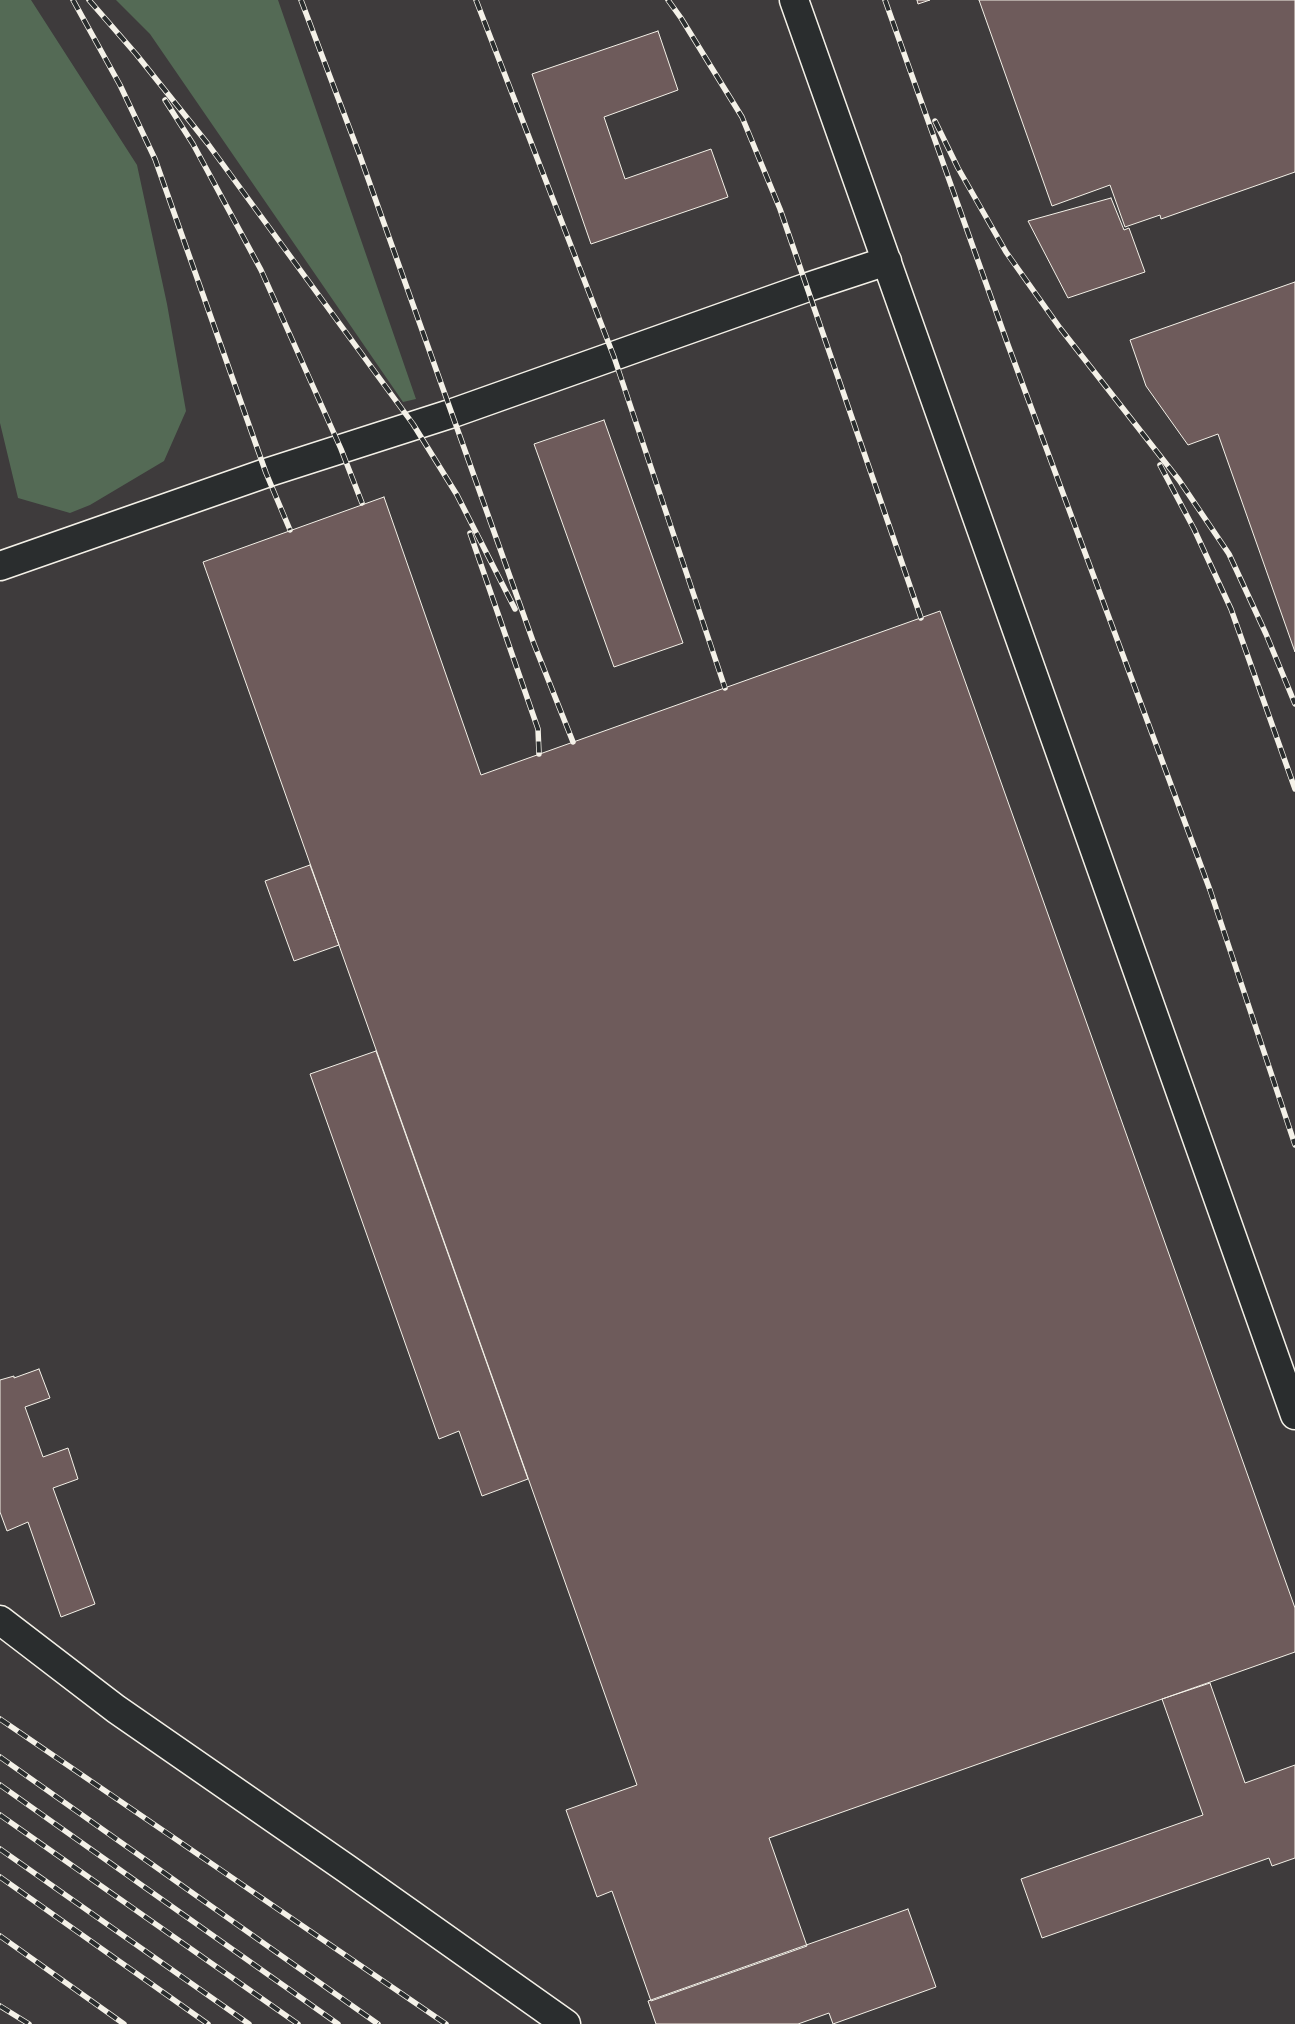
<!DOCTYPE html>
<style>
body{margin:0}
canvas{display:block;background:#2a2d2e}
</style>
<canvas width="1295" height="2024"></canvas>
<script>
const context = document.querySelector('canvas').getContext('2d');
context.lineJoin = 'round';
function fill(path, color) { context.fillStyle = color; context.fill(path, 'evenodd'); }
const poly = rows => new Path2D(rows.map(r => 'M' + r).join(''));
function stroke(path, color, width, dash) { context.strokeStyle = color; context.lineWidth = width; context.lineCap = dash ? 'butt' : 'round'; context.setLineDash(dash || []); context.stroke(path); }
const built = poly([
 [0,0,1295,0,1295,2024,0,2024]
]);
const green = poly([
 [0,0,31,0,137,165,167,304,186,411,164,461,90,505,70,513,18,498,0,423],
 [116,0,278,0,416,399,403,402,150,34]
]);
const building = poly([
 [917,0,930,0,918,4,917,0],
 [979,0,1295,0,1295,172,1161,219,1160,215,1125,227,1110,185,1052,206,979,0],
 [658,31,678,90,604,117,625,179,711,149,728,197,591,244,532,74,658,31],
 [1111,198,1124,230,1129,228,1145,272,1068,298,1028,221,1111,198],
 [1295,282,1295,652,1218,434,1188,445,1146,386,1130,340,1295,282],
 [604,420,683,643,614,667,534,444,604,420],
 [384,497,481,775,940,611,1295,1608,1295,1652,769,1838,807,1946,651,2001,612,1891,597,1897,566,1810,637,1785,203,562,384,497],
 [310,865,339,945,294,961,265,881,310,865],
 [376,1051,528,1479,482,1496,459,1431,439,1439,310,1074,376,1051],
 [39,1369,50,1398,25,1407,43,1457,68,1448,78,1479,53,1488,95,1604,61,1617,28,1522,7,1531,0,1512,0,1380,14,1376,14,1378,39,1369],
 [1210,1683,1245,1783,1295,1765,1295,1858,1272,1866,1269,1858,1042,1938,1021,1879,1203,1815,1162,1699,1210,1683],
 [908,1909,936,1987,833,2024,829,2013,798,2024,656,2024,648,2001,908,1909]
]);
const minor = poly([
 [794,0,1295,1415],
 [0,566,266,473,453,413,808,287,887,261],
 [0,1620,116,1709,347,1869,566,2024]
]);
const rail = poly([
 [73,0,120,85,155,159,266,473,290,530],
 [89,0,136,54,208,144,413,424,457,495,515,609],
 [301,0,360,156,534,644,573,742],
 [476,0,614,357,725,688],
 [668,0,681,18,742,117,780,209,921,618],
 [885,0,1008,345,1210,890,1295,1145],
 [165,100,193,144,261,270,341,449,362,503],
 [935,121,958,168,1006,252,1060,328,1179,480,1229,554,1266,634,1295,704],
 [1160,465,1194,529,1231,609,1295,789],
 [470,533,538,729,539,754],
 [0,1719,446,2024],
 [0,1757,378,2024],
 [0,1785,338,2024],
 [0,1815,298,2024],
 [0,1849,249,2024],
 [0,1877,208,2024],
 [0,1936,124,2024],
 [0,2006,29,2024]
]);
fill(built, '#3e3b3c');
fill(green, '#546a55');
fill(building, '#6e5b5b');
stroke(building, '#f4f1e8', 1);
stroke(minor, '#f4f1e8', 31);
stroke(minor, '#2a2d2e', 28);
stroke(rail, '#f4f1e8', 5.5);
stroke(rail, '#2a2d2e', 4, [11]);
</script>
